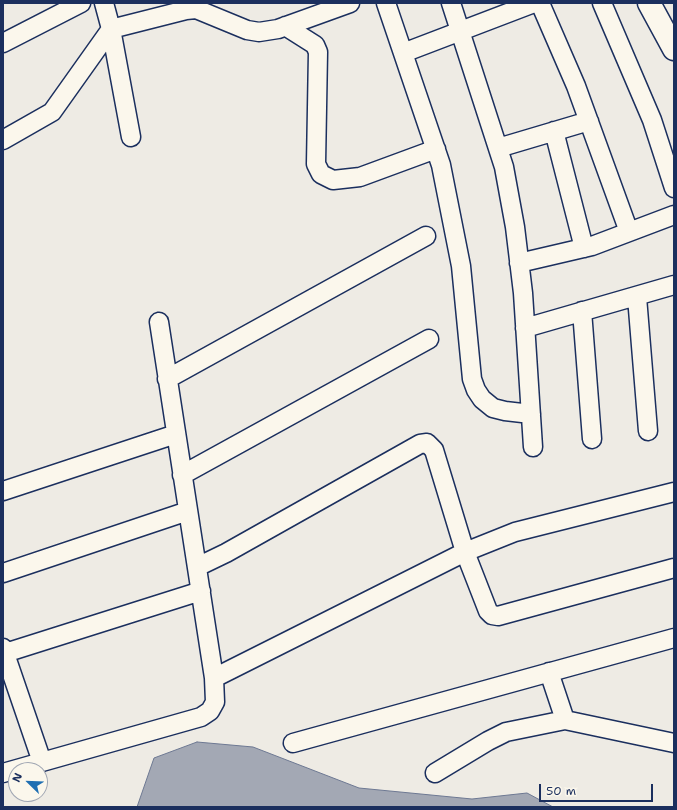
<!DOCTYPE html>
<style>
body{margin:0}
#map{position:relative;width:677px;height:810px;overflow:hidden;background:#eeebe4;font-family:"Shantell Sans",sans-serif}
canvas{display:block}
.frame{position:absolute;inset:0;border:4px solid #1b2f5e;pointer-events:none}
.north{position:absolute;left:8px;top:762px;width:40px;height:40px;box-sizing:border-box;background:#fbf7ec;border:1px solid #a1a7b3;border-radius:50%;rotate:293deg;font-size:11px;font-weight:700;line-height:16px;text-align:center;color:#1b2f5e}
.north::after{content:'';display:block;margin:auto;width:14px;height:18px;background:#1f6fb2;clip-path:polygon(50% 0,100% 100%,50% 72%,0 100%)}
.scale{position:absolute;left:539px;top:784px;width:114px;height:18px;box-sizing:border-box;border:2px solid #1b2f5e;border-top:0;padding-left:5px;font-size:12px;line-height:14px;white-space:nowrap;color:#1b2f5e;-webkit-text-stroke:3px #fbf7ec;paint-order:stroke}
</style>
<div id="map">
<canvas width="677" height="810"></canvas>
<div class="frame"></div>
<div class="north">N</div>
<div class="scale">50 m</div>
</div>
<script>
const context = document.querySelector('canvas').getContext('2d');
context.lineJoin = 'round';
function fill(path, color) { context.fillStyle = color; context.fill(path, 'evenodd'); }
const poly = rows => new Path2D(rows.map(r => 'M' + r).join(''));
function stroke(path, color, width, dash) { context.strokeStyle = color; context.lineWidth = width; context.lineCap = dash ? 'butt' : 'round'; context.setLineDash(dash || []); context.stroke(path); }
const water = poly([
 [197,742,253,747,359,788,472,799,527,793,553,807,137,807,154,758,197,742]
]);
const minor = poly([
 [104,3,111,29,131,137],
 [386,3,441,165,461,266,472,379,476,390,482,399,493,408,505,411,531,414],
 [451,3,504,167,515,227,523,293,533,447],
 [540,3,576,86,629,232],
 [602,3,652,120,674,188],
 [285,26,315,45,318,52,316,164,321,174,333,180,360,177,436,149],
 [3,43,81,3],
 [403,53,534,3],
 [554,131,584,248],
 [3,140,52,112,111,29,186,10,196,9,247,30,259,32,278,29,350,3],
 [498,148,589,121],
 [519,263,592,246,674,215],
 [637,297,648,431],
 [582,311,592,439],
 [525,328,674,285],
 [167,379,426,236],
 [182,475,429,339],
 [3,491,176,434],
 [197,567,226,553,420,444,427,443,434,450,465,552,488,611,492,615,498,616,674,568],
 [3,573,188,511],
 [3,648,42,762],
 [5,653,201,591],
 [549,672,565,720],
 [214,678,465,552,515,532,674,492],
 [293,743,674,638],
 [3,773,201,717,210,711,215,702,214,678,159,322],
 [435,773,488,741,506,732,565,720,674,743]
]);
const secondary = poly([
 [649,3,674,49]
]);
fill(water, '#a3a8b4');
stroke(water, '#6d7892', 1);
stroke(minor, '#1b2f5e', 21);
stroke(secondary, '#1b2f5e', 25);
stroke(minor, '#fbf7ec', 18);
stroke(secondary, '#fbf7ec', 22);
</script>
